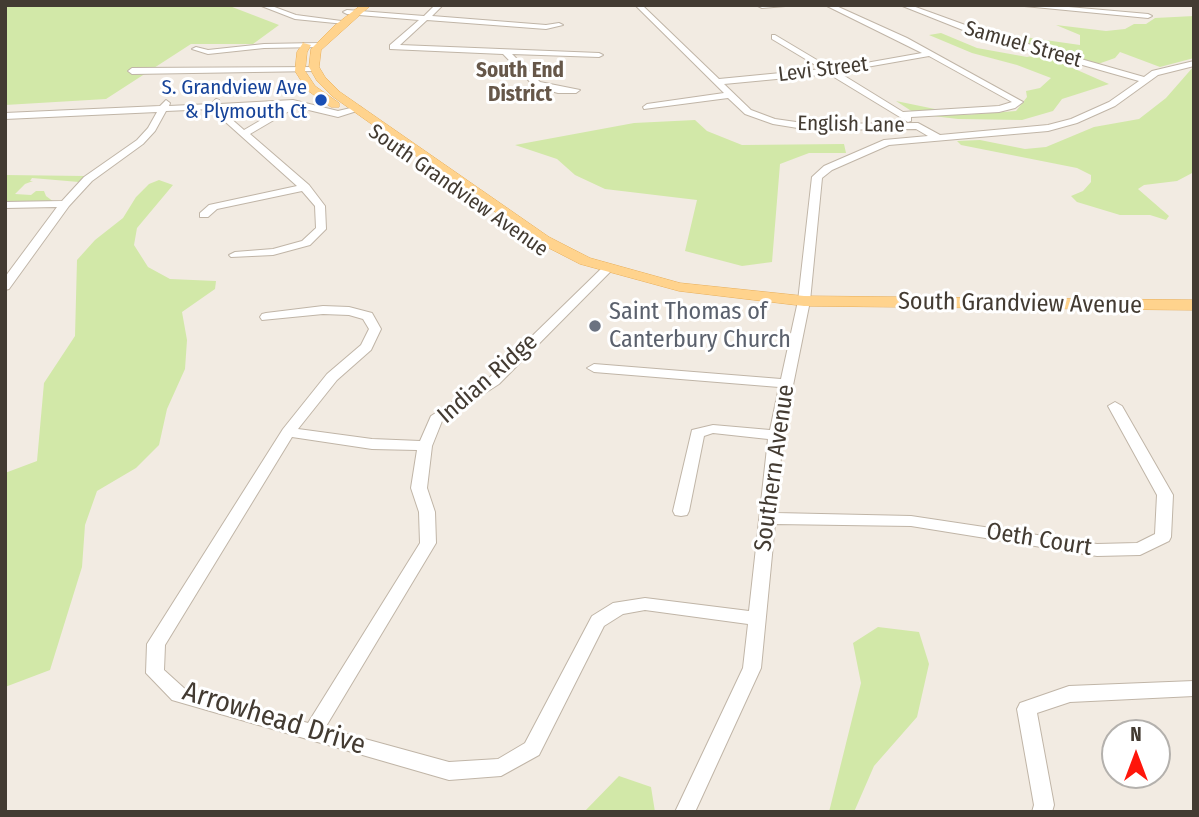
<!DOCTYPE html>
<style>
body{margin:0}
#map{position:relative;width:1199px;height:817px;overflow:hidden;background:#f2ebe2;font-family:"Fira Sans Condensed",sans-serif}
canvas{display:block}
.frame{position:absolute;inset:0;border:7px solid #433b32;pointer-events:none}
.north{position:absolute;left:1101px;top:719px;width:70px;height:70px;box-sizing:border-box;background:#fff;border:2px solid #b4b1ad;border-radius:50%;rotate:0deg;font-size:19px;font-weight:700;line-height:28px;text-align:center;color:#433b32}
.north::after{content:'';display:block;margin:auto;width:24px;height:32px;background:#ff160b;clip-path:polygon(50% 0,100% 100%,50% 72%,0 100%)}
</style>
<div id="map">
<canvas width="1199" height="817"></canvas>
<div class="frame"></div>
<div class="north">N</div>
</div>
<script>
const context = document.querySelector('canvas').getContext('2d');
context.lineJoin = 'round';
function fill(path, color) { context.fillStyle = color; context.fill(path, 'evenodd'); }
const poly = rows => new Path2D(rows.map(r => 'M' + r).join(''));
function stroke(path, color, width, dash) { context.strokeStyle = color; context.lineWidth = width; context.lineCap = dash ? 'butt' : 'round'; context.setLineDash(dash || []); context.stroke(path); }
function drawText(font, color, halo, rows, align = 'center') {
  context.font = font + ' "Fira Sans Condensed",sans-serif'; context.lineWidth = 6; context.setLineDash([]); context.textBaseline = 'middle'; context.strokeStyle = halo; context.fillStyle = color; for (const [text, x, y, turn = 0] of rows) {
    context.save(); context.translate(x, y); context.rotate((+turn || 0) * Math.PI / 180); context.textAlign = isNaN(turn) ? turn : align; if (halo) context.strokeText(text, 0, 0); context.fillText(text, 0, 0); context.restore();
  }
}
const green = poly([
 [5,5,227,5,279,25,253,44,191,44,106,99,5,105],
 [1194,16,1194,58,1160,67,1120,52,1115,58,1098,64,1005,37,1017,36,1080,45,1080,35,1056,25,1106,31,1125,29,1134,24,1146,24,1155,18],
 [941,33,977,48,1027,57,1042,54,1077,63,1068,66,1109,84,1062,99,1053,111,1022,120,958,119,916,114,896,101,964,115,1016,111,1027,97,1026,91,1040,88,1051,78,1017,65,972,53,929,35],
 [1194,66,1194,172,1177,181,1144,185,1138,189,1169,216,1166,220,1150,215,1120,215,1077,202,1071,196,1083,191,1091,182,1091,175,1077,168,961,145,957,141,980,140,1025,149,1046,147,1094,127,1139,119,1166,98],
 [695,120,707,131,742,145,844,144,846,153,809,153,780,164,772,262,742,266,685,251,697,200,605,189,575,175,557,159,515,145,634,123],
 [5,175,85,176,79,182,32,178,30,181,33,181,25,184,15,194,31,195,36,191,44,191,46,196,54,202,5,202],
 [159,180,173,185,137,228,134,245,148,267,170,279,216,281,215,289,182,312,187,340,185,369,167,409,159,445,136,468,97,491,85,525,82,567,50,670,5,687,5,473,37,461,44,383,75,336,77,260,95,240,123,218,136,197,149,184],
 [878,627,919,632,929,664,917,717,874,766,854,812,829,812,861,683,853,643],
 [619,776,651,787,655,812,584,812]
]);
const minor = poly([
 [259,5,269,5,296,15,349,22,345,24,295,19,259,5],
 [435,5,443,5,432,16,546,25,559,23,563,25,546,29,427,20,400,45,599,53,603,55,599,57,512,54,540,82,580,90,576,93,558,93,534,86,503,54,390,49,390,45,419,20,347,14,343,12,347,10,424,16,435,5],
 [635,5,642,5,719,79,822,69,772,39,772,35,775,35,832,69,922,53,825,5,834,5,907,38,1023,102,1015,108,999,112,911,117,911,121,908,122,829,74,724,84,751,110,775,119,810,124,918,123,940,135,1048,125,1071,119,1109,102,1139,81,973,34,900,5,910,5,979,30,1144,77,1152,71,1194,61,1194,66,1158,75,1115,106,1077,123,1048,131,889,145,832,170,822,178,810,301,783,435,776,513,911,516,1097,544,1137,543,1155,534,1157,495,1108,406,1115,402,1122,406,1173,495,1171,537,1169,541,1140,555,1097,556,911,526,775,524,761,668,695,812,675,812,743,668,748,624,645,610,623,614,604,626,539,755,501,776,449,780,172,700,146,673,147,644,283,429,327,374,361,345,369,329,363,319,349,315,323,314,262,320,260,317,262,314,266,313,323,306,349,307,372,313,381,329,371,350,337,380,298,429,372,439,420,441,431,416,489,378,603,267,611,267,613,269,499,384,442,421,432,446,427,488,435,512,436,543,325,728,449,762,498,759,525,743,592,616,613,603,645,598,749,611,768,439,713,433,704,436,689,511,687,515,681,516,675,515,673,511,692,430,713,425,770,430,779,387,594,372,587,368,594,364,781,379,798,301,812,177,824,166,884,140,928,136,916,129,810,130,773,124,745,114,728,98,644,109,643,107,647,104,724,93,635,5],
 [929,56,1012,102,999,106,903,112,838,72,929,56],
 [292,437,372,449,417,450,411,488,419,512,420,543,308,723,185,689,164,670,165,645,292,437],
 [797,5,762,8,758,6,759,5,797,5],
 [1014,5,1046,5,1148,14,1152,16,1148,18,1014,5],
 [318,43,322,45,321,47,264,48,208,54,192,49,196,47,208,50,264,44,318,43],
 [318,67,318,71,315,71,132,74,128,71,132,68,318,67],
 [216,99,219,100,220,104,293,100,338,111,359,106,363,109,338,117,296,107,250,134,309,185,325,206,326,229,310,245,273,255,231,257,229,255,235,252,273,249,302,241,316,228,315,206,302,191,217,209,208,217,200,217,200,213,209,205,297,186,211,109,166,111,155,131,143,144,92,181,69,206,9,289,5,290,5,277,57,207,5,208,5,202,62,201,84,177,137,140,148,128,157,112,5,119,5,113,160,106,166,100,170,103,169,106,211,104,216,99],
 [285,106,244,130,220,109,285,106],
 [1194,681,1194,696,1070,702,1037,713,1054,805,1052,812,1032,812,1034,805,1017,709,1020,703,1069,686,1194,681]
]);
const major = poly([
 [361,5,371,5,321,50,319,67,325,77,340,92,549,237,590,258,680,283,804,296,1194,300,1194,310,804,306,679,291,580,264,539,243,332,96,317,81,309,67,311,49,334,26,361,5],
 [303,43,311,45,307,52,305,71,315,86,339,103,339,107,331,107,307,90,295,71,297,52,303,43]
]);
const markers = [
 [321,100,7,"#1a4fb4"],
 [595,326,7,"#6b7280"]
];
const farStreetnames = [
 ["Samuel Street",1023,45,16],
 ["Levi Street",823,70,-7],
 ["English Lane",851,125,1],
 ["South Grandview Avenue",458,191,35]
];
const farNeighbourhoodnames = [
 ["South End",520,71],
 ["District",520,95]
];
const farTransitnames = [
 ["S. Grandview Ave",307,88],
 ["& Plymouth Ct",307,112]
];
const streetNames = [
 ["South Grandview Avenue",1020,304,1],
 ["Indian Ridge",488,379,-41],
 ["Southern Avenue",775,468,-82],
 ["Oeth Court",1039,540,9]
];
const worshipNames = [
 ["Saint Thomas of",609,312],
 ["Canterbury Church",609,340]
];
const nearStreetnames = [
 ["Arrowhead Drive",274,719,17]
];
fill(green, '#d2e8a8');
stroke(minor, '#c0b5a7', 2);
stroke(major, '#e7ae5a', 1);
fill(minor, '#fff');
fill(major, '#ffd38d');
for (const [x, y, r, color] of markers) { const dot = new Path2D(); dot.arc(x, y, r, 0, 2 * Math.PI); context.fillStyle = color; context.fill(dot); stroke(dot, '#fff', 2.5); }
drawText('21px', '#433b32', '#fff', farStreetnames);
drawText('bold 21px', '#665749', '#fff', farNeighbourhoodnames);
drawText('21px', '#164399', '#fff', farTransitnames, 'right');
drawText('24px', '#433b32', '#fff', streetNames);
drawText('24px', '#5b616d', '#fff', worshipNames, 'left');
drawText('28px', '#433b32', '#fff', nearStreetnames);
</script>
